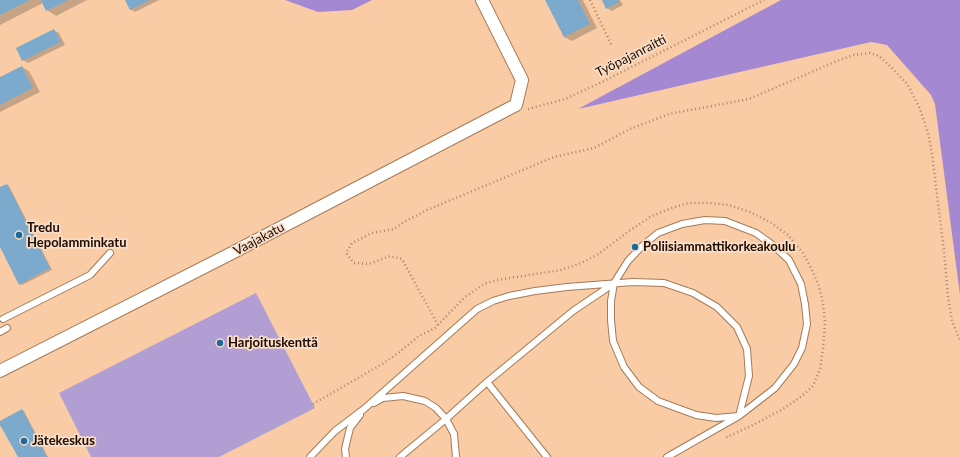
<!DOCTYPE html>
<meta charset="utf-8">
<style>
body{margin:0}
canvas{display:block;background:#f9cca6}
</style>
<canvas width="960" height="457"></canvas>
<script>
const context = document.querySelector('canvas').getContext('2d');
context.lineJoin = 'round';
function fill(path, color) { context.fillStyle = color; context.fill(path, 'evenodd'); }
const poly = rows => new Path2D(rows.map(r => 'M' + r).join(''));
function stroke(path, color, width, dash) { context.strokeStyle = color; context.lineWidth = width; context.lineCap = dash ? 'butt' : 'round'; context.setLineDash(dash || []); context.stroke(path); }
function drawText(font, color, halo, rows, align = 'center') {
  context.font = font + ' Lato,sans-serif'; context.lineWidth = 3.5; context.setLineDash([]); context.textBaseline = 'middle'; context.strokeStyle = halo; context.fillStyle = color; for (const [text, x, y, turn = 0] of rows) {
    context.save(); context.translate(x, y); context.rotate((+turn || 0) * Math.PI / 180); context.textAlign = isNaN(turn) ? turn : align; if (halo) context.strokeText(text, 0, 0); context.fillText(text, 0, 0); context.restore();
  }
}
const green = poly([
 [256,293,315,408,219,457,91,457,59,393]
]);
const forest = poly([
 [285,0,372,0,352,10,318,12],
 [781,0,960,0,960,295,935,104,931,95,887,45,871,42,578,109]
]);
const shadow = poly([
 [0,0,87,0,56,16,47,10,43,3,0,25],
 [126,0,159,0,135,12,130,9],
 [546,0,583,0,597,28,572,41,564,37],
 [603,0,620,0,623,5,612,11,607,8],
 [54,30,59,33,65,45,28,63,23,60],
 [22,67,29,71,40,92,0,112,0,78],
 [7,185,9,186,52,270,22,285,20,284,0,245,0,189],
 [22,410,24,411,48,457,19,457,0,423,0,422]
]);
const building = poly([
 [0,0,30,0,0,15],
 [41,0,68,0,46,11],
 [125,0,150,0,130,10],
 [545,0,578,0,590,24,564,37],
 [602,0,618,0,619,2,606,9],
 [54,29,61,42,22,61,16,48],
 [22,66,33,88,0,105,0,77],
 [7,184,50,268,19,285,0,247,0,187],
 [22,409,47,457,18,457,0,425,0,421]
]);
const path = poly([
 [590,0,612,46],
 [528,109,565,99,602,82,764,0],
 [438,325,402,259,390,256,369,264,354,263,346,253,352,243,372,233,394,229,404,222,427,210,554,157,594,148,630,129,669,114,749,99,837,61,853,55,870,53,879,56,889,65,908,85,920,109,928,133,932,154,944,251,948,297,952,321,960,340],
 [313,404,384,363,398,353,419,336,435,328,465,297,484,284,497,280,561,270,579,264,597,255,629,231,650,217,669,209,688,203,708,203,729,205,750,212,770,222,788,235,803,253,811,268,819,286,823,303,825,323,823,348,820,369,813,386,802,396,783,409,753,425,725,438]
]);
const lane = poly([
 [705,220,725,221,756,233,774,246,789,260,801,284,805,304,807,324,802,348,794,364,775,388,739,416,716,418,696,415,658,401,639,387,624,367,613,341,611,320,611,301,614,283,628,261,642,246,658,233,682,224,705,220],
 [3,319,90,275,110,253],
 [0,332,7,328],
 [487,382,547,457],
 [374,403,383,398,403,396,425,401,436,408,446,419,454,434,456,457],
 [310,457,335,431,364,409,477,309,493,301,509,296,535,291,567,287,633,282,664,283,693,293,717,307,737,327,747,349,749,376,739,416,667,457],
 [346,457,345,449,350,428,360,415],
 [400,457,446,419,487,382,573,311,613,284]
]);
const street = poly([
 [0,371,230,254,516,105,522,80,482,0]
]);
const markers = [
 [19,235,4,"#1a6b9c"],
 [635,247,4,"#1a6b9c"],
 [220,343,4,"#1a6b9c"],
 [24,441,4,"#1a6b9c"]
];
const streetNames = [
 ["Työpajanraitti",631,56,-27],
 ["Vaajakatu",259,239,-28]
];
const poiNames = [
 ["Tredu",27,228],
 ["Hepolamminkatu",27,243],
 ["Poliisiammattikorkeakoulu",643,247],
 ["Harjoituskenttä",228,343],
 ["Jätekeskus",32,441]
];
fill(green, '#b19ed3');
fill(forest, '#a588d2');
fill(shadow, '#0003');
fill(building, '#7baacd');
stroke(lane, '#a47b57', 8);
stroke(street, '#a47b57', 14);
stroke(path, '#a9876b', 2.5, [1, 3]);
stroke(lane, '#fff', 6);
stroke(street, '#fff', 12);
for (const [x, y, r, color] of markers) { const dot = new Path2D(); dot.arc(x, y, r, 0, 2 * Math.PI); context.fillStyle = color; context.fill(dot); stroke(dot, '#f9ddc6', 1.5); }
drawText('13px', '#1c0c01', '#f9ddc6', streetNames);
drawText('bold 13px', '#1c0c01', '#f9ddc6', poiNames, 'left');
</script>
